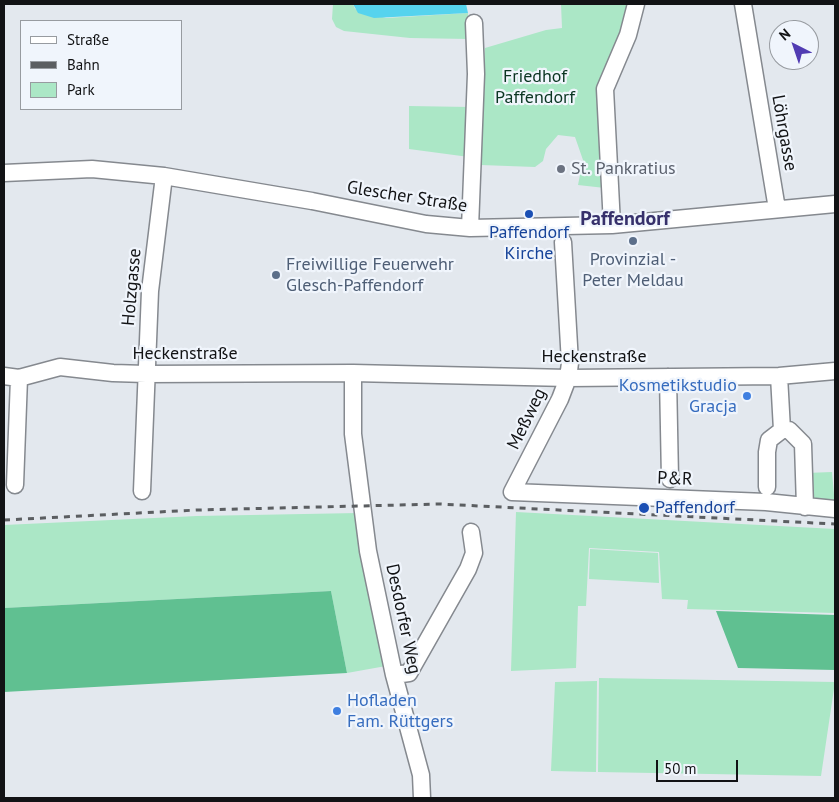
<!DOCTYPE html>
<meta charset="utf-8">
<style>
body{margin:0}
#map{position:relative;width:839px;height:802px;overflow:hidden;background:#e3e8ee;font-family:"PT Sans",sans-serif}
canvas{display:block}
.frame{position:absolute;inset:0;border:5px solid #121315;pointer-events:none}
.legend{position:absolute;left:20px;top:20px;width:162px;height:90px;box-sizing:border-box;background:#f0f5fc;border:1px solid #979ba0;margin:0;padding:6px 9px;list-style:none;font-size:15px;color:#121315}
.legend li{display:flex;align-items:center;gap:10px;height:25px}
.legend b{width:25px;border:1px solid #979ba0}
.north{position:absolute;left:769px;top:20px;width:50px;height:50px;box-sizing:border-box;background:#f0f5fc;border:1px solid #979ba0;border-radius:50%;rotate:319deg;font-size:14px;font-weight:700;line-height:20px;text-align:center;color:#121315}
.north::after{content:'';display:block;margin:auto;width:18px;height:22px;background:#513cb3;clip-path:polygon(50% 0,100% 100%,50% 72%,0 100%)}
.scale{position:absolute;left:656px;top:760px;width:82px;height:22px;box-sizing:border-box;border:2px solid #121315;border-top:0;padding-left:6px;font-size:15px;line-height:18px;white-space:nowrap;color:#121315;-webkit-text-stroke:4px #f0f5fc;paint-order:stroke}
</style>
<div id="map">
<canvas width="839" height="802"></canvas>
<div class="frame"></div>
<ul class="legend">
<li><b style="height:6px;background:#fff"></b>Straße</li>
<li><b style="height:6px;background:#5b5e61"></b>Bahn</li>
<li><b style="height:14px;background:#abe7c6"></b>Park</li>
</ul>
<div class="north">N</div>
<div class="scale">50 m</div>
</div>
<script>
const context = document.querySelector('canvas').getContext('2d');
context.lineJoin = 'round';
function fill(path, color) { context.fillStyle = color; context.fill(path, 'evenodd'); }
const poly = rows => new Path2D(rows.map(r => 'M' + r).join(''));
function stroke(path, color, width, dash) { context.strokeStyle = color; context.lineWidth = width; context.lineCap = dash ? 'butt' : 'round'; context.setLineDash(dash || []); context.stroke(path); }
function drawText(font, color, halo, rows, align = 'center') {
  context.font = font + ' "PT Sans",sans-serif'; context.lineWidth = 4.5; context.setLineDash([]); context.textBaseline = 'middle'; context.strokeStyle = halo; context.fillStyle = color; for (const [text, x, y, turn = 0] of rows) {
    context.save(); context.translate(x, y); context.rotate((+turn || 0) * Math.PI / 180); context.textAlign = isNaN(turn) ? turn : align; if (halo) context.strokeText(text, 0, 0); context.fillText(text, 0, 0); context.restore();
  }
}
const green = poly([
 [333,4,353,4,355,9,386,18,468,13,469,39,410,38,344,31,336,27,332,19],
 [561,4,628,4,618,40,597,88,599,131,605,139,605,188,578,185,583,160,575,137,558,135,546,149,543,161,535,167,481,165,481,106,485,48,546,30,562,28],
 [409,106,470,107,469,157,409,149],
 [832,472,835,506,807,505,806,473],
 [516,512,835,529,835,613,687,609,688,600,662,599,659,552,589,548,586,606,578,606,576,668,511,671],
 [358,513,386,666,347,673,331,591,4,608,4,525,197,516],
 [590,549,658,553,659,583,589,579],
 [599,678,835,682,821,776,598,772],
 [597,681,596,772,551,771,555,682]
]);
const forest = poly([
 [331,591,347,673,4,692,4,608],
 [716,611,835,615,835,670,738,668]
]);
const water = poly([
 [353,4,466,4,468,13,374,18,358,13]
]);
const minor = poly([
 [743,4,777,209],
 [4,173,92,169,164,176,312,201,426,224,470,228,612,225,835,204],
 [612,225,605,89,628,35,636,4],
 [470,228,476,74,474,23],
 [563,242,570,363,568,378,560,399,512,492,766,502,835,509],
 [353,373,353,434,368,551,394,675,421,775,422,798],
 [4,376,19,378,60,367,113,373,146,374,353,373,568,378,779,376,835,371],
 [779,376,782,430,789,430,803,444,805,507],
 [668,377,670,479],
 [15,485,19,378],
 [767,487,767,452,769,440,782,430],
 [142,491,150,291,164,176],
 [394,675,409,673,468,569,474,553,471,532]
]);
const rail = poly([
 [4,520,197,510,440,504,835,524]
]);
const markers = [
 [561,169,5,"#6b7280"],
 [529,214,5,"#1a4fb4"],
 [633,241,5,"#5c6f8a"],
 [276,275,5,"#5c6f8a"],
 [747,396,5,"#3f7fe0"],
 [644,508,6,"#1a4fb4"],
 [337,711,5,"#3f7fe0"]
];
const parkNames = [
 ["Friedhof",535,77],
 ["Paffendorf",535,98]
];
const streetNames = [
 ["Löhrgasse",784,133,80],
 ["Glescher Straße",407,197,9],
 ["Holzgasse",132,287,-85],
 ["Heckenstraße",185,354],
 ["Heckenstraße",594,357],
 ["Meßweg",527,419,-64],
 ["P&R",675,479,2],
 ["Desdorfer Weg",403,619,78]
];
const worshipNames = [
 ["St. Pankratius",571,169]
];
const transitNames = [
 ["Paffendorf",529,233],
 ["Kirche",529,254],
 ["Paffendorf",655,508,"left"]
];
const serviceNames = [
 ["Provinzial -",633,260],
 ["Peter Meldau",633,281],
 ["Freiwillige Feuerwehr",286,265,"left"],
 ["Glesch-Paffendorf",286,286,"left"]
];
const shopNames = [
 ["Kosmetikstudio",737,386],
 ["Gracja",737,407],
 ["Hofladen",347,701,"left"],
 ["Fam. Rüttgers",347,722,"left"]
];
const quarterNames = [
 ["Paffendorf",625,219]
];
fill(green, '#abe7c6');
fill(forest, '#60c091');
fill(water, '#56d3ee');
stroke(minor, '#85898f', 19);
stroke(minor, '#fff', 16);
stroke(rail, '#5b5e61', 3, [6, 6]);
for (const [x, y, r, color] of markers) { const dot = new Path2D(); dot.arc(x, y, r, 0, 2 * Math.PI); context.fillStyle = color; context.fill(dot); stroke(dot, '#f0f5fc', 2); }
drawText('18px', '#0a3522', '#f0f5fc', parkNames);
drawText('18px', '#121315', '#f0f5fc', streetNames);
drawText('18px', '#5b616d', '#f0f5fc', worshipNames, 'left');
drawText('18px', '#164399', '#f0f5fc', transitNames);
drawText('18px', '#4e5e75', '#f0f5fc', serviceNames);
drawText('18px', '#366cbe', '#f0f5fc', shopNames, 'right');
drawText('bold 20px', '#36306b', '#f0f5fc', quarterNames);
</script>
